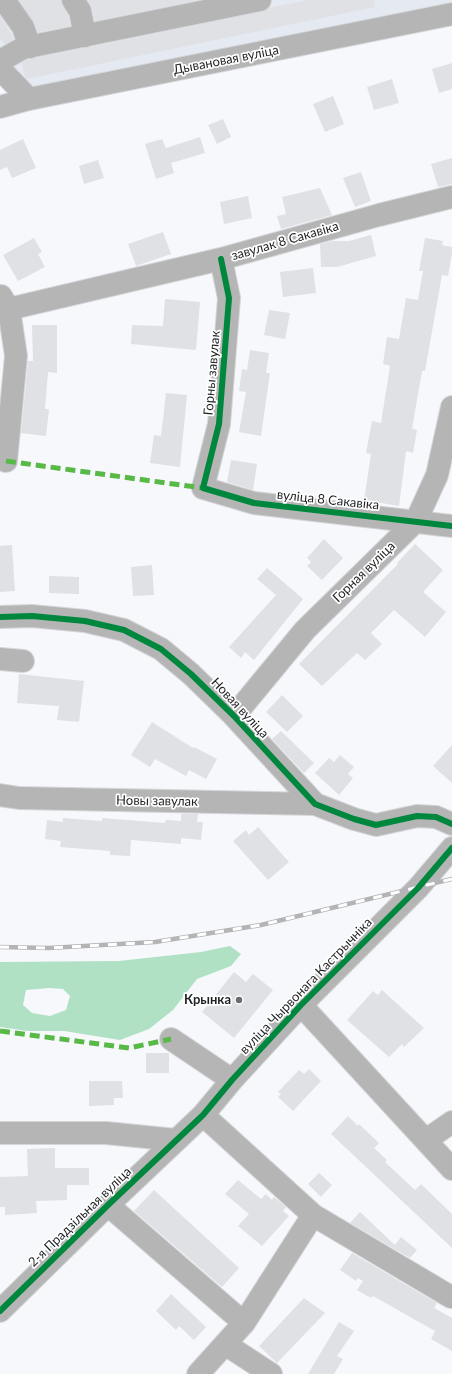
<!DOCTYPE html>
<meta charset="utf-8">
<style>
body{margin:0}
canvas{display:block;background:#f6f8fc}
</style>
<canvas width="452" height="1374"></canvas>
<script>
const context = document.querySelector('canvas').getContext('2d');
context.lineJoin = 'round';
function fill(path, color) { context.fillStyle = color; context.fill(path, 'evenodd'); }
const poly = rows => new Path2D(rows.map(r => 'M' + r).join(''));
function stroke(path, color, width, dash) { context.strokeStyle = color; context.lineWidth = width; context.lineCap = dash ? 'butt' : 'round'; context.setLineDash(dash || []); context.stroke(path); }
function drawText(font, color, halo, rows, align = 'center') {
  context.font = font + ' Lato,sans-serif'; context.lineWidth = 3.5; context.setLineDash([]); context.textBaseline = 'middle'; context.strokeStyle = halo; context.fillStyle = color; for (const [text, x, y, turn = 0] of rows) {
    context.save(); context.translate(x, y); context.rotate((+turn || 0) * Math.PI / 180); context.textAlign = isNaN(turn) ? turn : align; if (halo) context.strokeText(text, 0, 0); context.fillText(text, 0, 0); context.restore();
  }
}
const built = poly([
 [0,0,452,0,452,2,30,89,0,52]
]);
const forest = poly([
 [230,946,241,954,231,966,197,979,173,1010,149,1029,120,1040,64,1031,27,1031,0,1027,0,962,119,961,201,952],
 [49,988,63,989,70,996,66,1010,50,1016,32,1013,23,1005,26,990]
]);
const building = poly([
 [19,0,61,0,68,16,70,26,38,32,33,20],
 [88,0,197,0,95,21,92,8],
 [307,0,374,0,375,7,27,79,25,77,22,63,27,60,262,12,269,8],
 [0,16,14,39,5,44,0,38],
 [452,63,452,89,439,93,432,69],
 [392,79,399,103,374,110,367,87],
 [333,96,344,124,325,132,313,104],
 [223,119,231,137,217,144,208,125],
 [200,137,205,153,171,163,174,173,156,179,145,144,162,139,166,148],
 [23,139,36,168,12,178,7,167,0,170,0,150],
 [452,158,452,184,438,187,431,164],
 [98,160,104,178,84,184,79,166],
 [361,172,371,201,355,207,343,178],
 [320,188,332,215,281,229,277,216,286,214,282,197],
 [248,196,252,218,224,224,220,202],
 [163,232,171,254,136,266,128,244],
 [371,235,376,256,337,267,321,267,320,244,333,241,349,241],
 [34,238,42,252,38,254,45,267,18,281,3,255],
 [425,238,443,241,442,245,452,247,452,253,448,276,442,275,425,371,422,371,412,429,417,430,413,453,406,451,399,506,364,500,371,454,366,453,372,421,381,423,390,366,383,364,387,337,399,339,406,298,418,300,423,271,419,271],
 [313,268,316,293,283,297,280,272],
 [165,299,200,302,196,350,131,344,132,325,163,326],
 [269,310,290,313,285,339,264,335],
 [32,325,57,325,57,373,48,372,45,409,49,409,46,436,21,433,28,361,33,361],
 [250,350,269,353,266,373,270,373,261,436,239,432,246,392,239,391,242,369,247,370],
 [166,393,187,395,180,467,150,463,154,435,161,436],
 [231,460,257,464,253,490,227,482],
 [324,539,343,558,322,580,307,566,311,562,307,558],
 [415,544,443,570,423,592,446,612,425,637,394,610,371,633,382,644,365,660,357,653,322,686,299,664,398,564,397,563],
 [12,545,15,591,0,592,0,546],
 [152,565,154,595,133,596,131,567],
 [267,568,303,599,254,660,245,652,241,658,229,647,276,595,257,579],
 [49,576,79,577,79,594,49,593],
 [19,674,84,681,79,722,57,720,59,706,17,703],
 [282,695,303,716,287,732,266,712],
 [152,722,193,748,194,747,217,759,206,779,189,770,186,776,155,759,150,767,131,755],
 [281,731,314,763,304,773,272,739],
 [452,745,452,783,433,766],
 [340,755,354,767,348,774,353,778,339,795,315,773,329,758,334,762],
 [181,814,198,814,197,822,203,822,201,840,181,838,181,844,131,840,130,856,110,855,110,851,60,847,61,841,45,839,47,820,63,822,63,818,102,821,102,818,165,823,166,820,181,821],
 [258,827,289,862,268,880,233,841,246,830,249,835],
 [234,972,246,982,253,974,273,990,234,1038,202,1012],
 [382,990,424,1028,404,1047,402,1044,389,1057,347,1020,373,991,378,995],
 [146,1053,169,1053,169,1073,146,1073],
 [309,1069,321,1081,293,1111,278,1097,281,1094,278,1092,299,1070,304,1074],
 [89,1081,122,1081,123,1098,114,1098,114,1105,89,1106],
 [348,1116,358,1126,359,1124,379,1143,374,1148,387,1160,385,1162,415,1190,421,1184,452,1214,452,1248,331,1134],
 [55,1148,55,1168,89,1168,89,1185,67,1185,67,1200,36,1201,37,1213,5,1215,5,1207,0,1207,0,1177,28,1176,27,1149],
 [319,1173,332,1185,321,1197,308,1184],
 [238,1180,261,1199,266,1194,272,1200,274,1197,286,1207,283,1211,289,1216,262,1246,238,1226,249,1214,225,1194],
 [154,1190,239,1268,222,1287,134,1211],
 [360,1212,395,1245,401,1237,417,1250,410,1258,350,1223],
 [352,1253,437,1303,434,1308,452,1318,452,1351,431,1339,435,1331,373,1296,371,1298,357,1290,363,1281,358,1278,356,1281,340,1270],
 [171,1294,206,1327,194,1340,179,1326,176,1330,156,1311],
 [304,1298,325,1313,277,1363,259,1346],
 [339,1322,354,1331,337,1356,343,1359,334,1374,308,1374]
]);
const minor = poly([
 [4,0,23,27,30,47],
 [73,0,80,11,85,36],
 [0,61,23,48,260,0],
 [0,69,29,99],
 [0,107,29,99,452,14],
 [221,259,229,298,219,424,203,488,254,503,452,526],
 [1,296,9,309,16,356,6,461],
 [0,311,221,259,379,215,452,197],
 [0,617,32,616,85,621,124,630,161,649,191,674,234,716,315,804,354,819,376,825,417,816,436,817,452,824],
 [0,659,23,661],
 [234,716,305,630,416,521,437,475,452,407],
 [0,795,19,798,315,804],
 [301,1005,452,1169],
 [171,1039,232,1080],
 [203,1115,313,1215,451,1297],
 [0,1133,106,1133,176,1140],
 [426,1140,452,1122],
 [108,1205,244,1323],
 [0,1311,108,1205,203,1115,232,1080,301,1005,418,888,452,848],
 [225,1344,271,1374],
 [198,1374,244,1323,313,1215]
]);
const rail = poly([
 [0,947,49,948,155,942,261,925,452,879]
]);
const quiet = poly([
 [6,461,203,488],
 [0,1031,129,1048,171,1039]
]);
const cycleway = poly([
 [221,259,229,298,219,424,203,488,254,503,452,526],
 [0,617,32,616,85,621,124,630,161,649,191,674,234,716,315,804,354,819,376,825,417,816,436,817,452,824],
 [0,1311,108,1205,203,1115,232,1080,301,1005,418,888,452,848]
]);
const markers = [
 [239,1000,4,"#6a6c6f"]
];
const streetNames = [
 ["Дывановая вуліца",226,60,-11],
 ["завулак 8 Сакавіка",285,241,-16],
 ["Горны завулак",212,373,-85],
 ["вуліца 8 Сакавіка",328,500,6],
 ["Горная вуліца",364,572,-44],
 ["Новая вуліца",240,708,47],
 ["Новы завулак",157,801,1],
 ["вуліца Чырвонага Кастрычніка",306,986,-46],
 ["2-я Прадзільная вуліца",80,1217,-44]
];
const poiNames = [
 ["Крынка",231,1000]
];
fill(built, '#e5e9f2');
fill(forest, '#b0e1c4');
fill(building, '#dfe1e4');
stroke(minor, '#d4d6d8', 24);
stroke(minor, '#b5b5b6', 22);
stroke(rail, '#b4b4b6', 4.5);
stroke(rail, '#fff', 3, [9]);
stroke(quiet, '#58b947', 5, [10, 5]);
stroke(cycleway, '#00873e', 6);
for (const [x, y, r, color] of markers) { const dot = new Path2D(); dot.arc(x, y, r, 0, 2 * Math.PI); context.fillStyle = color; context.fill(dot); stroke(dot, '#fff', 1.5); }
drawText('13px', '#1f2123', '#fff', streetNames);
drawText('bold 13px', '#1f2123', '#fff', poiNames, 'right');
</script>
